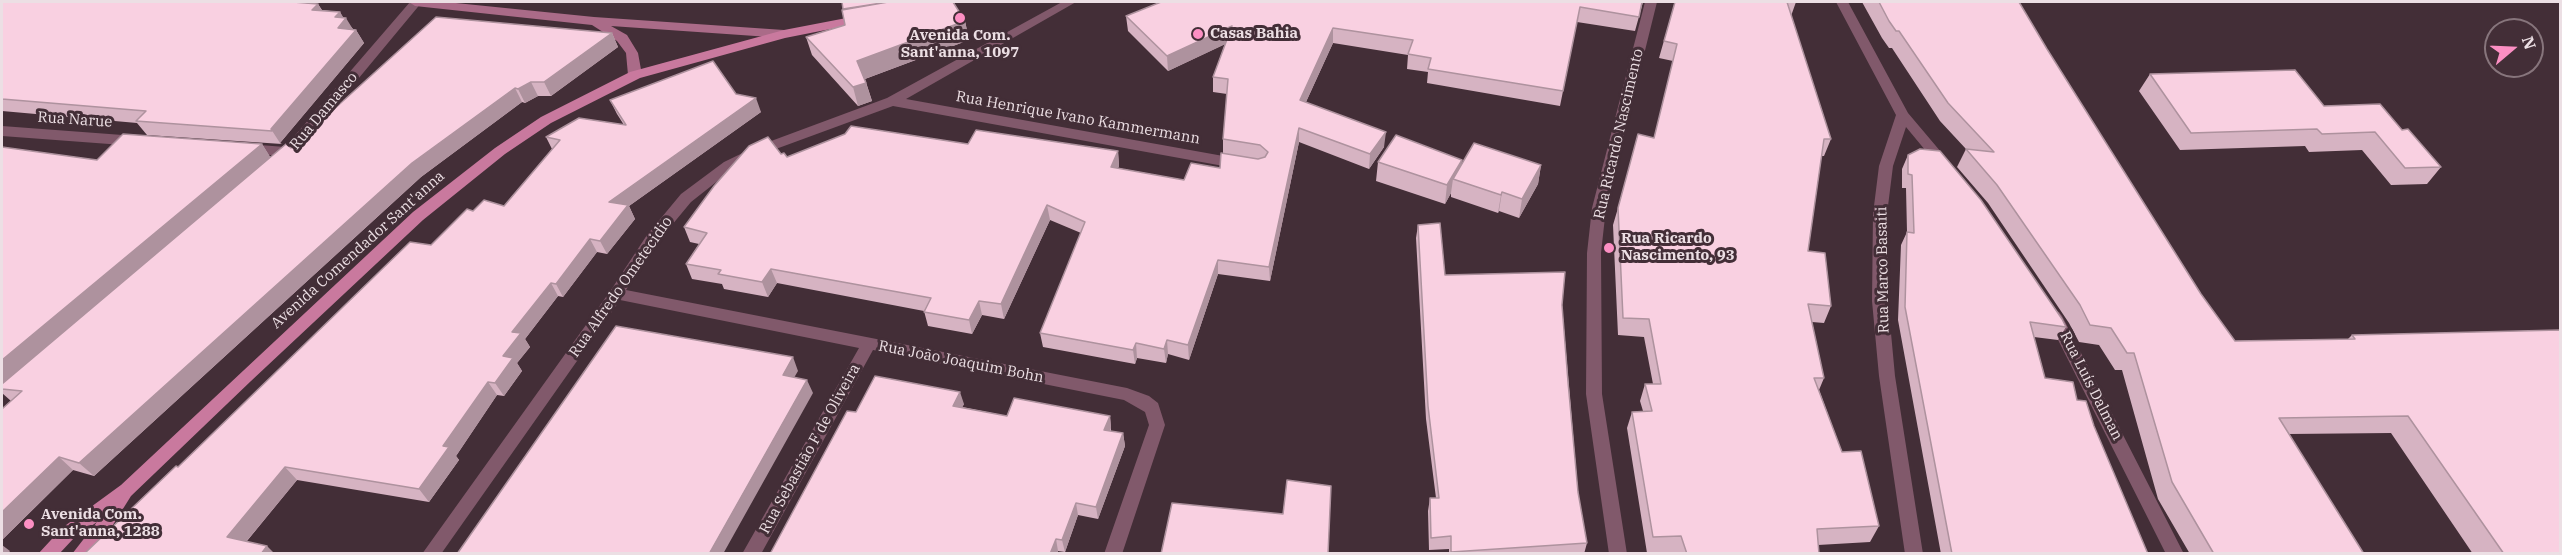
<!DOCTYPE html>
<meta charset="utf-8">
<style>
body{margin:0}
#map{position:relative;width:2562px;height:555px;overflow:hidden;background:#432e37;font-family:"IBM Plex Serif",serif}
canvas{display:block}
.frame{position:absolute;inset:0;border:3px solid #ecdfe4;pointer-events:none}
.north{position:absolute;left:2484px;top:18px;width:60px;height:60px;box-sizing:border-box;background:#432e37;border:2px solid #87757c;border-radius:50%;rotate:71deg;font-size:16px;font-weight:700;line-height:24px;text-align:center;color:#ecdfe4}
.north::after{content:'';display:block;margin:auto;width:21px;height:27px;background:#fc8fc3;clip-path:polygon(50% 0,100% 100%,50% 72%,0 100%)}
</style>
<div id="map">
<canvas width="2562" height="555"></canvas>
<div class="frame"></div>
<div class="north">N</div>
</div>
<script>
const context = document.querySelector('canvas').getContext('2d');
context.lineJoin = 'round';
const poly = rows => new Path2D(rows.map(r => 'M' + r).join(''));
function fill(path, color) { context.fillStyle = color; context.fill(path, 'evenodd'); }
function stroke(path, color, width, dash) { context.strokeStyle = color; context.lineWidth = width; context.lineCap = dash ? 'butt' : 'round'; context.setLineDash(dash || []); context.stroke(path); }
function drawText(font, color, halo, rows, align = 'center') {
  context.font = font + ' "IBM Plex Serif",serif'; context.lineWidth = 6; context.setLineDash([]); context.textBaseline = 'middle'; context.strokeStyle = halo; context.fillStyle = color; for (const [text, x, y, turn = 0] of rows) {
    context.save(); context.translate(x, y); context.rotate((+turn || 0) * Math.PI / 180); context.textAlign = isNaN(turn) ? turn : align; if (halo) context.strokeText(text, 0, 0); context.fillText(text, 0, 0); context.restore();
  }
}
const street = poly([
 [410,2,422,2,295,155,286,160,280,156,242,152,240,149,242,146,247,144,285,147,410,2],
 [1062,2,1076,2,906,99,1240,159,1245,161,1247,164,1245,167,1240,169,893,106,765,153,734,168,691,202,657,243,626,290,1127,388,1149,396,1158,403,1165,425,1122,554,1104,554,1149,425,1145,412,1124,400,873,350,761,554,742,554,859,348,620,300,441,554,422,554,611,290,647,235,681,194,724,162,755,147,887,98,1062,2],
 [1645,2,1657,2,1606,208,1601,253,1602,394,1627,554,1609,554,1586,394,1587,253,1592,208,1645,2],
 [1836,2,1848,2,1908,113,1952,165,1950,168,1940,168,1906,127,1893,166,1887,214,1888,301,1895,376,1923,554,1905,554,1879,376,1872,301,1873,214,1879,166,1896,115,1836,2],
 [2,126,136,136,143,141,136,146,2,136,2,126],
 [2054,310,2059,312,2062,316,2184,554,2166,554,2046,316,2049,312,2054,310]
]);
const secondary = poly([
 [409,2,446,2,594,17,784,30,790,34,784,38,611,26,627,35,638,53,642,75,635,79,628,75,626,53,617,41,592,25,415,6,409,2]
]);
const primary = poly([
 [862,15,868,19,866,22,785,38,640,78,551,123,505,154,423,220,251,381,131,496,101,544,93,554,72,554,97,522,74,538,59,554,38,554,62,528,121,485,413,212,495,148,541,117,630,72,784,30,862,15]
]);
const wall = poly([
 [2,2,318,4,322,10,340,12,343,18,353,29,356,30,364,43,280,143,282,144,147,135,137,123,2,111],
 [1643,2,1635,31,1577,22,1560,106,1427,83,1428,72,1407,69,1408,55,1333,43,1306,102,1384,147,1369,169,1299,142,1270,281,1218,274,1189,360,1168,354,1166,363,1137,358,1135,364,1043,347,1040,333,1081,233,1050,220,1004,319,982,315,972,334,928,326,924,311,777,283,768,297,724,289,722,284,692,279,686,264,699,244,690,242,684,227,781,154,787,157,968,144,1118,151,1119,166,1118,168,1184,180,1220,168,1223,153,1223,139,1227,94,1213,92,1213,77,1225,44,1168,71,1128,31,1126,16],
 [1675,2,1796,2,1791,16,1831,139,1824,156,1821,156,1808,251,1831,306,1824,323,1812,322,1824,378,1819,390,1842,452,1879,526,1870,542,1818,545,1819,554,1676,554,1675,552,1647,553,1627,428,1632,412,1643,411,1640,401,1645,384,1653,384,1644,337,1618,335,1613,225,1618,208,1654,138,1673,61,1659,58],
 [1862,2,2019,2,2047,49,2201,294,2235,341,2348,339,2352,335,2560,554,2473,554,2391,433,2289,434,2364,554,2190,554,2158,499,2122,370,2115,370,2099,345,2079,342,2069,323,1988,203,1957,167,1966,149,1940,121,1892,48,1889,48,1882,38],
 [965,21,969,40,865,79,872,101,858,106,812,55,806,37],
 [612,33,618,47,551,96,538,96,525,103,522,102,421,177,94,476,73,470,2,540,11,401,2,393,2,147,97,160,262,144,270,157,291,148],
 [2150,74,2402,130,2441,167,2427,184,2391,185,2362,150,2309,152,2305,146,2180,150,2139,91],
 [736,94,761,112,629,206,635,219,607,254,597,252,563,297,558,296,525,339,530,347,517,363,522,371,504,396,497,395,456,456,459,460,429,502,297,480,247,541,84,554,178,467,431,245,473,211,504,206,552,149,546,137,624,125,617,114,610,100],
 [1908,155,2066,327,2058,340,2034,337,2045,378,2077,400,2094,426,2148,554,1941,554,1898,320,1901,245,1907,232,1906,188,1902,188,1902,169],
 [1378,162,1462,164,1541,165,1538,184,1519,218,1499,211,1498,213,1451,197,1451,193,1445,204,1376,181],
 [1418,225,1445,275,1562,305,1578,492,1587,543,1584,554,1449,554,1449,549,1429,550,1428,511,1430,498,1436,498,1426,419,1416,238],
 [964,404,962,407,1007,416,1110,416,1111,428,1111,431,1123,433,1125,446,1098,519,1078,515,1065,552,1058,551,1057,554,770,554,856,412]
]);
const shadedWall = poly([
 [318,4,326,18,312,10],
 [340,12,345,20,346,18,354,31,356,30,364,43,280,143,271,129,338,28,335,17],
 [965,21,969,40,862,80,857,61],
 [1232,26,1232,41,1168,71,1167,56],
 [1333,28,1333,43,1300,115,1300,100],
 [612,33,618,47,551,96,544,82],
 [531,82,538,96,525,103,518,89],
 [866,83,872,101,858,106,853,87],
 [515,88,522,102,421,177,94,476,79,463,412,163],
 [756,98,761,112,629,206,635,219,607,254,600,241,609,202],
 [1299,128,1299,142,1270,281,1269,267],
 [1386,132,1384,147,1369,169,1370,154],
 [262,144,271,158,2,384,2,360],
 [1118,151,1119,166,1112,182,1111,167],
 [1462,160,1460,179,1453,179,1451,193,1445,204,1447,185],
 [1541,165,1538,184,1519,218,1522,199],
 [1502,192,1499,211,1498,213,1501,195],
 [1047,205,1050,220,1004,319,1001,304],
 [590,239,597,252,563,297,556,284],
 [1218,260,1218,274,1189,360,1188,345],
 [771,269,777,283,768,297,762,282],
 [551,283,558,296,525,339,530,347,517,363,522,371,504,396,495,383,512,332],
 [979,301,982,315,972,334,969,320],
 [1167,340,1168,354,1166,363,1164,349],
 [1136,343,1137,358,1135,364,1133,350],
 [793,357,798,371,788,388,783,375],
 [807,380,813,393,723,554,709,554],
 [488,382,497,395,456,456,459,460,429,502,419,489,443,446],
 [960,392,964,404,957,418,953,406],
 [1110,416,1111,428,1106,442,1104,430],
 [1123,433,1125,446,1098,519,1096,507],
 [59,457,73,470,2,540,2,512],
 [285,467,297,480,240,549,227,537],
 [1076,503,1078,515,1065,552,1062,540],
 [1056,539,1058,551,1057,554,1050,554],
 [2,545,10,551,8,554,2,554],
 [267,546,275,554,261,554]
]);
const building = poly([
 [2,2,293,2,318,4,312,10,340,12,335,17,346,18,338,28,356,30,271,129,272,131,136,121,146,111,2,99,2,2],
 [842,2,888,2,843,9,842,2],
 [888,2,953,2,965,21,857,61,866,83,853,87,806,37,845,25,842,10,888,2],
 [1161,2,1642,2,1639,17,1580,7,1563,91,1428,69,1431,58,1408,54,1413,40,1333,28,1300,100,1386,132,1370,154,1299,128,1269,267,1218,260,1188,345,1167,340,1164,349,1136,343,1133,350,1040,333,1085,222,1047,205,1001,304,979,301,969,320,924,312,931,298,771,269,762,282,718,274,721,270,686,264,707,233,684,227,714,186,749,146,768,137,781,154,784,153,787,157,845,134,851,126,968,144,976,130,1118,151,1111,167,1184,180,1191,163,1220,168,1221,153,1258,159,1265,157,1268,152,1260,145,1223,139,1228,79,1213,77,1232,26,1167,56,1126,16,1161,2],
 [1675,2,1796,2,1787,2,1831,139,1824,139,1808,251,1825,253,1831,306,1808,304,1824,378,1814,378,1842,452,1861,451,1879,526,1817,529,1819,554,1687,554,1681,536,1653,537,1632,412,1652,411,1645,384,1661,384,1649,319,1623,318,1618,208,1638,134,1654,138,1677,44,1664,41,1675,2],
 [1879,2,2019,2,2047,49,2201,294,2235,341,2355,339,2352,335,2560,330,2560,554,2504,554,2408,416,2279,418,2364,554,2214,554,2172,482,2134,353,2127,353,2111,328,2090,325,2080,305,1997,185,1966,149,1994,152,1948,103,1899,31,1896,31,1889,21,1879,2],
 [436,17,612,33,544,82,531,82,518,89,515,88,412,163,79,463,59,457,2,512,2,409,22,391,2,389,2,384,286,144,291,148,436,17],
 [713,61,736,94,756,98,609,202,628,205,600,241,590,239,556,284,551,283,512,332,521,333,503,356,513,358,495,383,488,382,443,446,449,447,419,489,285,467,227,537,267,546,261,554,84,554,176,466,178,467,410,242,431,245,467,209,473,211,484,200,504,206,560,140,546,137,579,118,626,125,610,100,713,61],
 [2295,70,2324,106,2380,104,2402,130,2408,129,2441,167,2405,168,2375,132,2322,134,2317,129,2191,133,2150,74,2295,70],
 [123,134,262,144,2,360,2,147,97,160,123,134],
 [1396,135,1462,160,1447,185,1378,162,1396,135],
 [1474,143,1541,165,1522,199,1502,192,1501,195,1453,179,1474,143],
 [1920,149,1940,151,1981,200,2062,319,2066,327,2030,322,2045,378,2073,382,2077,400,2086,401,2094,426,2148,554,1952,554,1905,307,1907,232,1914,233,1912,175,1908,174,1908,155,1920,149],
 [1440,223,1445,275,1565,272,1562,305,1568,382,1578,492,1587,543,1451,552,1451,536,1431,538,1430,498,1439,498,1428,406,1418,225,1440,223],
 [616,326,793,357,783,375,807,380,709,554,457,554,616,326],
 [875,376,960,392,953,406,1007,416,1014,398,1110,416,1104,430,1123,433,1096,507,1076,503,1062,540,1056,539,1050,554,770,554,847,411,856,412,875,376],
 [1287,480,1331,486,1328,554,1161,554,1172,503,1283,514,1287,480]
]);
const markers = [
 [960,18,6,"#fc8fc3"],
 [1198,34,6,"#fc8fc3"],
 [1609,248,6,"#fc8fc3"],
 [29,524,6,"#fc8fc3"]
];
const poiNames = [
 ["Casas Bahia",1210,34],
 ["Avenida Com.",960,36,"center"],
 ["Sant'anna, 1097",960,53,"center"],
 ["Rua Ricardo",1621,239],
 ["Nascimento, 93",1621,256],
 ["Avenida Com.",41,515],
 ["Sant'anna, 1288",41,532]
];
const streetNames = [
 ["Rua Damasco",324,111,-50],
 ["Rua Henrique Ivano Kammermann",1078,118,10],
 ["Rua Narue",75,120,4],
 ["Rua Ricardo Nascimento",1619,134,-77],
 ["Avenida Comendador Sant'anna",358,250,-42],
 ["Rua Marco Basaiti",1883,270,-91],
 ["Rua Alfredo Ometecidio",621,287,-55],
 ["Rua João Joaquim Bohn",961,362,11],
 ["Rua Luís Dalman",2091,386,63],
 ["Rua Sebastião F de Oliveira",810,449,-61]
];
fill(street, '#81596b');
fill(secondary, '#aa6b88');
fill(primary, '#c9799e');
fill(wall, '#d6b3c2');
fill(shadedWall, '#ae929e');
fill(building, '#f9d0e1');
stroke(building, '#ae929e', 1.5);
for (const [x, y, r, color] of markers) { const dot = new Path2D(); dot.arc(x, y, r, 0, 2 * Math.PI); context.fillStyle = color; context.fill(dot); stroke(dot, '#432e37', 2); }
drawText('bold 15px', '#ecdfe4', '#432e37', poiNames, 'left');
drawText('15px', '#ecdfe4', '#432e37', streetNames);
</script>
